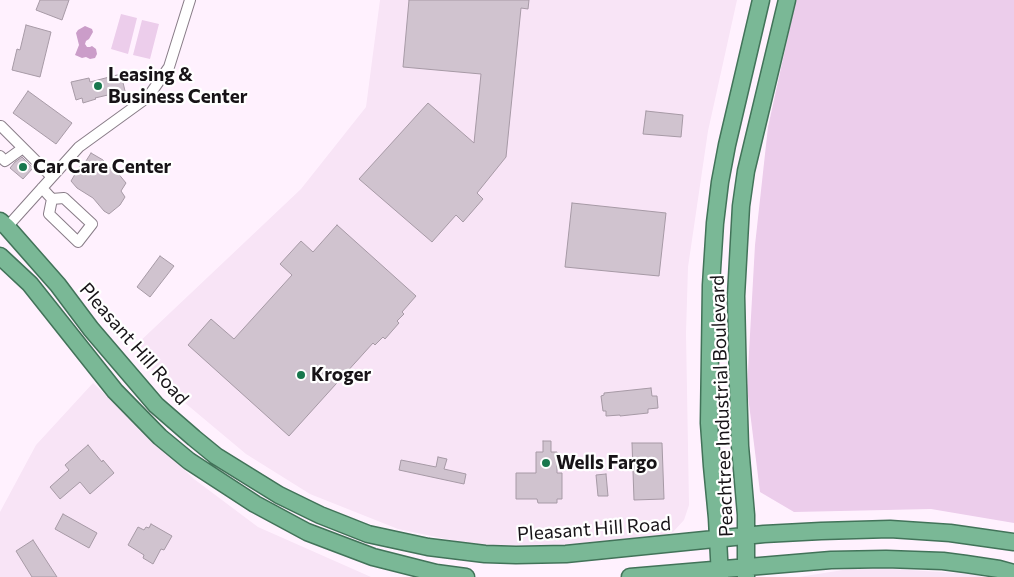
<!DOCTYPE html>
<style>
body{margin:0}
canvas{display:block;background:#fff1fe}
</style>
<canvas width="1014" height="577"></canvas>
<script>
const context = document.querySelector('canvas').getContext('2d');
context.lineJoin = 'round';
function fill(path, color) { context.fillStyle = color; context.fill(path, 'evenodd'); }
const poly = rows => new Path2D(rows.map(r => 'M' + r).join(''));
function stroke(path, color, width, dash) { context.strokeStyle = color; context.lineWidth = width; context.lineCap = dash ? 'butt' : 'round'; context.setLineDash(dash || []); context.stroke(path); }
function drawText(font, color, halo, rows, align = 'center') {
  context.font = font + ' Commissioner,sans-serif'; context.lineWidth = 4.5; context.setLineDash([]); context.textBaseline = 'middle'; context.strokeStyle = halo; context.fillStyle = color; for (const [text, x, y, turn = 0] of rows) {
    context.save(); context.translate(x, y); context.rotate((+turn || 0) * Math.PI / 180); context.textAlign = isNaN(turn) ? turn : align; if (halo) context.strokeText(text, 0, 0); context.fillText(text, 0, 0); context.restore();
  }
}
const built = poly([
 [380,0,737,0,708,131,688,267,686,333,689,505,684,520,673,532,657,537,536,549,470,544,398,529,310,494,246,454,160,382,135,346,301,189,366,107],
 [93,383,194,479,258,527,371,577,0,577,0,512,36,445],
 [862,567,971,574,984,577,799,577]
]);
const green = poly([
 [796,0,1014,0,1014,523,931,509,794,512,760,492,747,388,755,245,768,127],
 [121,14,137,18,128,54,111,49],
 [142,20,159,24,150,59,133,55]
]);
const water = poly([
 [85,26,92,29,93,32,89,39,86,41,85,44,87,47,90,47,92,46,96,49,97,54,95,58,90,59,86,57,82,58,75,55,79,45,76,33,78,30]
]);
const building = poly([
 [40,0,69,0,62,20,36,10,40,0],
 [409,0,529,0,528,9,521,8,506,157,477,193,483,199,463,222,456,215,432,242,359,179,428,103,474,143,481,74,403,67,409,0],
 [26,25,51,32,40,77,12,70,17,49,20,50,26,25],
 [121,74,125,91,95,98,96,99,83,103,82,98,76,100,71,82,89,78,90,82,121,74],
 [28,91,72,123,56,144,13,113,28,91],
 [646,111,683,115,681,137,643,134,646,111],
 [91,153,103,160,109,167,117,172,126,183,121,191,125,197,120,205,109,214,104,211,93,198,77,188,71,181,80,166,86,161,91,153],
 [22,157,33,168,23,179,10,168,15,162,22,157],
 [572,203,666,213,659,276,565,267,572,203],
 [337,225,416,296,402,312,404,314,397,321,399,323,385,339,383,337,375,345,373,343,289,436,188,345,211,319,234,339,292,275,280,264,301,241,313,252,337,225],
 [160,256,174,266,150,297,137,287,160,256],
 [651,388,652,396,657,396,658,408,648,409,648,413,620,416,620,415,606,416,606,411,603,411,601,396,604,395,604,393,651,388],
 [543,441,551,441,551,452,557,452,557,473,562,473,562,499,557,499,557,503,538,503,537,499,516,499,516,473,536,473,536,452,543,452,543,441],
 [632,443,662,443,664,499,634,500,632,443],
 [88,445,102,462,103,460,114,473,90,494,80,482,60,499,50,487,69,470,65,465,88,445],
 [438,457,447,459,444,469,466,474,464,484,399,470,401,460,436,467,438,457],
 [606,474,608,496,598,496,596,475,606,474],
 [63,514,97,533,89,548,55,529,63,514],
 [151,524,172,536,164,550,161,549,153,564,143,558,144,555,128,545,138,527,144,530,146,527,149,528,151,524],
 [33,540,57,577,32,577,16,551,33,540]
]);
const minor = poly([
 [0,127,1,126,52,177],
 [0,156,5,161,23,148],
 [42,188,52,199,49,214,78,242,92,224,64,198,52,199],
 [7,227,79,147,148,97,169,67,190,0]
]);
const trunk = poly([
 [0,221,7,227,58,285,91,329,156,405,194,438,216,456,279,495,320,515,368,534,428,547,485,554,516,555,566,554,764,534,821,531,890,529,950,533,1014,542],
 [0,256,30,284,115,391,160,437,189,461,255,504,307,532,373,557,436,573,466,577],
 [630,577,831,560,886,559,943,561,966,564,999,569,1014,573],
 [720,577,717,518,712,466,709,423,711,285,715,223,720,182,727,145,761,0],
 [746,577,746,515,740,446,738,384,736,296,741,206,746,171,787,0]
]);
const markers = [
 [98,86,5,"#18774d"],
 [23,167,5,"#18774d"],
 [301,375,5,"#18774d"],
 [546,463,5,"#18774d"]
];
const poiNames = [
 ["Leasing &",108,75],
 ["Business Center",108,97],
 ["Car Care Center",33,167],
 ["Kroger",311,375],
 ["Wells Fargo",556,463]
];
const streetNames = [
 ["Pleasant Hill Road",134,344,49],
 ["Peachtree Industrial Boulevard",722,406,-92],
 ["Pleasant Hill Road",594,529,-4]
];
fill(built, '#f8e4f6');
fill(green, '#eccdeb');
fill(water, '#cb9dc9');
fill(building, '#d0c3cf');
stroke(building, '#a79aa6', 1);
stroke(minor, '#887c87', 12);
stroke(trunk, '#427359', 19);
stroke(minor, '#fff', 10);
stroke(trunk, '#7ab896', 16);
for (const [x, y, r, color] of markers) { const dot = new Path2D(); dot.arc(x, y, r, 0, 2 * Math.PI); context.fillStyle = color; context.fill(dot); stroke(dot, '#fff', 2); }
drawText('bold 19px', '#171317', '#fff', poiNames, 'left');
drawText('19px', '#171317', '#fff', streetNames);
</script>
